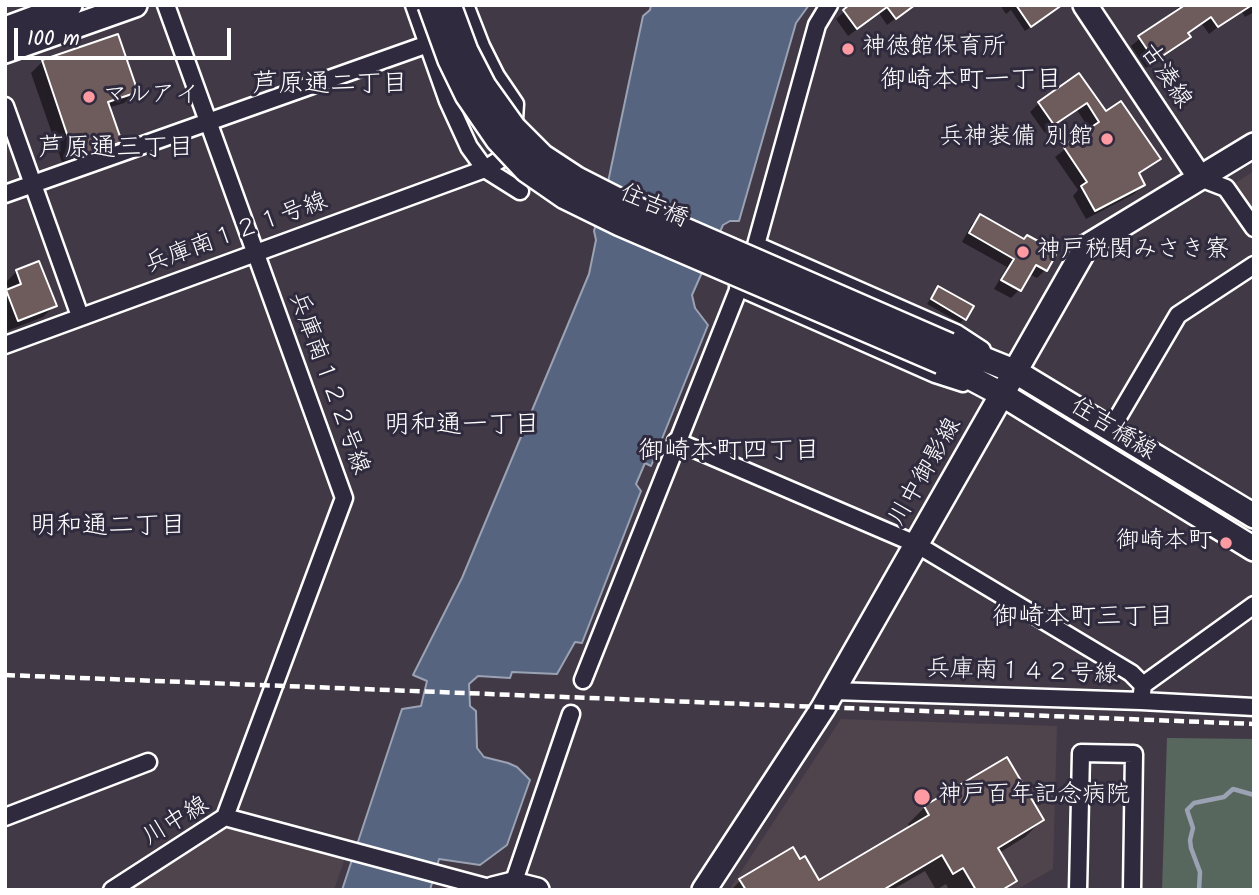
<!DOCTYPE html>
<meta charset="utf-8">
<style>
body{margin:0}
#map{position:relative;width:1259px;height:895px;overflow:hidden;background:#423946;font-family:Kalam,sans-serif}
canvas{display:block}
.frame{position:absolute;inset:0;border:7px solid #fff;pointer-events:none}
.scale{position:absolute;left:14px;top:28px;width:217px;height:32px;box-sizing:border-box;border:4px solid #fff;border-top:0;padding-left:9px;font-size:21px;line-height:24px;white-space:nowrap;color:#fff;-webkit-text-stroke:5px #2f2a3d;paint-order:stroke}
</style>
<div id="map">
<canvas width="1259" height="895"></canvas>
<div class="frame"></div>
<div class="scale">100 m</div>
</div>
<script>
const context = document.querySelector('canvas').getContext('2d');
context.lineJoin = 'round';
function fill(path, color) { context.fillStyle = color; context.fill(path, 'evenodd'); }
const poly = rows => new Path2D(rows.map(r => 'M' + r).join(''));
function stroke(path, color, width, dash) { context.strokeStyle = color; context.lineWidth = width; context.lineCap = dash ? 'butt' : 'round'; context.setLineDash(dash || []); context.stroke(path); }
function drawText(font, color, halo, rows, align = 'center') {
  context.font = font + ' Kalam,"Klee One",sans-serif'; context.lineWidth = 6; context.setLineDash([]); context.textBaseline = 'middle'; context.strokeStyle = halo; context.fillStyle = color; for (const [text, x, y, turn = 0] of rows) {
    context.save(); context.translate(x, y); context.rotate((+turn || 0) * Math.PI / 180); context.textAlign = isNaN(turn) ? turn : align; if (halo) context.strokeText(text, 0, 0); context.fillText(text, 0, 0); context.restore();
  }
}
const built = poly([
 [1254,171,1254,212,1235,183],
 [841,719,1057,726,1053,869,1016,890,729,890],
 [224,827,345,858,334,890,127,890]
]);
const green = poly([
 [1167,738,1254,739,1254,890,1162,890]
]);
const water = poly([
 [651,5,809,5,796,23,739,221,730,221,723,225,692,295,695,308,708,325,651,466,645,463,636,484,641,491,582,643,575,642,557,674,512,672,510,678,478,676,469,684,470,706,476,711,477,748,484,757,508,763,517,767,530,780,507,845,480,865,439,859,430,890,342,890,402,709,421,706,427,681,413,675,462,578,589,274,596,240,594,231,608,182,643,16,650,10,651,5]
]);
const shadow = poly([
 [852,5,913,5,887,25,879,13,848,36,836,19],
 [1000,5,1046,5,1046,16,1025,31,1011,10,1006,14],
 [1181,5,1219,5,1228,19,1209,34,1202,24,1187,34,1189,37,1180,46,1146,68,1131,46],
 [1254,5,1254,12,1245,17,1238,6],
 [43,61,136,91,124,103,108,108,120,141,108,153,64,168,31,73],
 [1079,76,1106,114,1158,159,1138,175,1143,185,1134,194,1086,219,1073,196,1078,190,1055,157,1090,130,1077,110,1045,133,1030,112,1039,103],
 [980,216,1053,256,1045,270,1037,278,1029,274,1019,290,1011,298,994,289,1007,267,962,242,972,224],
 [17,271,54,306,43,317,7,331,5,292,9,290,6,282],
 [938,288,965,318,960,323,927,304],
 [925,807,1042,820,1025,837,999,853,1015,880,1006,890,949,890,946,884,936,890,925,871,892,890,731,890,741,880,819,882,910,829,908,824]
]);
const stream = poly([
 [1199,890,1200,872,1191,848,1190,840,1193,828,1187,810,1194,803,1224,797,1233,789,1254,795]
]);
const building = poly([
 [849,5,915,5,896,19,887,7,857,29,843,10,849,5],
 [1016,5,1062,5,1031,27,1016,5],
 [1185,5,1252,5,1218,27,1211,17,1188,33,1191,37,1155,61,1138,36,1185,5],
 [118,34,138,92,108,102,122,142,75,158,42,60,118,34],
 [1079,73,1106,111,1121,101,1161,159,1139,173,1145,185,1095,211,1081,186,1087,182,1063,146,1099,122,1087,103,1054,125,1038,102,1079,73],
 [980,214,1024,239,1027,235,1047,246,1045,249,1056,255,1047,271,1036,265,1021,291,1001,280,1014,259,969,233,980,214],
 [39,261,57,306,18,321,6,290,21,284,16,270,39,261],
 [938,286,974,306,966,320,931,299,938,286],
 [1007,757,1044,820,998,848,1017,881,1002,890,976,890,963,868,953,874,942,855,883,890,746,890,739,879,793,847,800,859,805,856,819,880,929,815,924,806,1007,757]
]);
const street = poly([
 [166,5,344,498,225,817],
 [414,5,448,101,469,147,485,169,520,191],
 [5,106,80,316],
 [1200,178,1226,188,1254,228],
 [5,194,428,44],
 [756,245,956,333,982,350],
 [738,287,935,374,963,383],
 [5,345,485,169,501,159,513,135,515,104,496,76,481,46,465,5],
 [1111,429,1178,315,1254,265],
 [676,441,916,544,1131,673,1143,685],
 [583,680,756,245,817,25,829,5],
 [833,691,1141,701,1143,685,1254,605],
 [1141,701,1254,707],
 [5,817,148,762],
 [513,884,571,714],
 [112,890,225,817,493,889],
 [1078,890,1081,753,1134,754,1132,890]
]);
const secondary = poly([
 [1085,5,1200,178],
 [5,29,70,5],
 [5,51,135,5],
 [949,345,1016,372,1254,516],
 [941,362,1003,395,1254,549],
 [493,889,513,884,537,890],
 [704,890,823,708,1086,247,1254,145]
]);
const rail = poly([
 [5,675,1254,724]
]);
const secondaryBridge = poly([
 [430,5,450,60,467,95,498,140,526,170,565,197,620,224,941,362],
 [449,5,466,51,484,86,514,128,542,156,577,179,630,206,949,345]
]);
const markers = [
 [848,49,7,"#ff9aa2"],
 [89,97,7,"#ff9aa2"],
 [1107,139,7,"#ff9aa2"],
 [1023,252,7,"#ff9aa2"],
 [1226,543,7,"#ff9aa2"],
 [922,797,9,"#ff9aa2"]
];
const poiNames = [
 ["神徳館保育所",862,49],
 ["マルアイ",103,97],
 ["兵神装備 別館",1093,139,"right"],
 ["神戸税関みさき寮",1037,252],
 ["御崎本町",1212,543,"right"],
 ["神戸百年記念病院",938,797]
];
const streetNames = [
 ["古湊線",1164,77,56],
 ["住吉橋",653,208,24],
 ["兵庫南１２１号線",237,235,-20],
 ["兵庫南１２２号線",327,384,70],
 ["住吉橋線",1112,431,32],
 ["川中御影線",927,473,-60],
 ["兵庫南１４２号線",1022,674,2],
 ["川中線",177,823,-31]
];
const neighbourhoodNames = [
 ["御崎本町一丁目",971,83],
 ["芦原通二丁目",330,87],
 ["芦原通三丁目",116,151],
 ["明和通一丁目",462,428],
 ["御崎本町四丁目",729,454],
 ["明和通二丁目",108,529],
 ["御崎本町三丁目",1083,620]
];
fill(built, '#4f434c');
fill(green, '#58675e');
fill(water, '#566480');
stroke(water, '#9aa2b3', 2);
fill(shadow, '#0007');
stroke(stream, '#9aa2b3', 4.5);
fill(building, '#6e5b5b');
stroke(building, '#fff', 2);
stroke(street, '#fff', 21);
stroke(secondary, '#fff', 28);
stroke(street, '#2f2a3d', 16);
stroke(secondary, '#2f2a3d', 23);
stroke(rail, '#fff', 4.5, [10, 5]);
stroke(secondaryBridge, '#fff', 28, []);
stroke(secondaryBridge, '#2f2a3d', 23);
for (const [x, y, r, color] of markers) { const dot = new Path2D(); dot.arc(x, y, r, 0, 2 * Math.PI); context.fillStyle = color; context.fill(dot); stroke(dot, '#2f2a3d', 2.5); }
drawText('24px', '#fff', '#2f2a3d', poiNames, 'left');
drawText('24px', '#fff', '#2f2a3d', streetNames);
drawText('26px', '#fff', '#2f2a3d', neighbourhoodNames);
</script>
